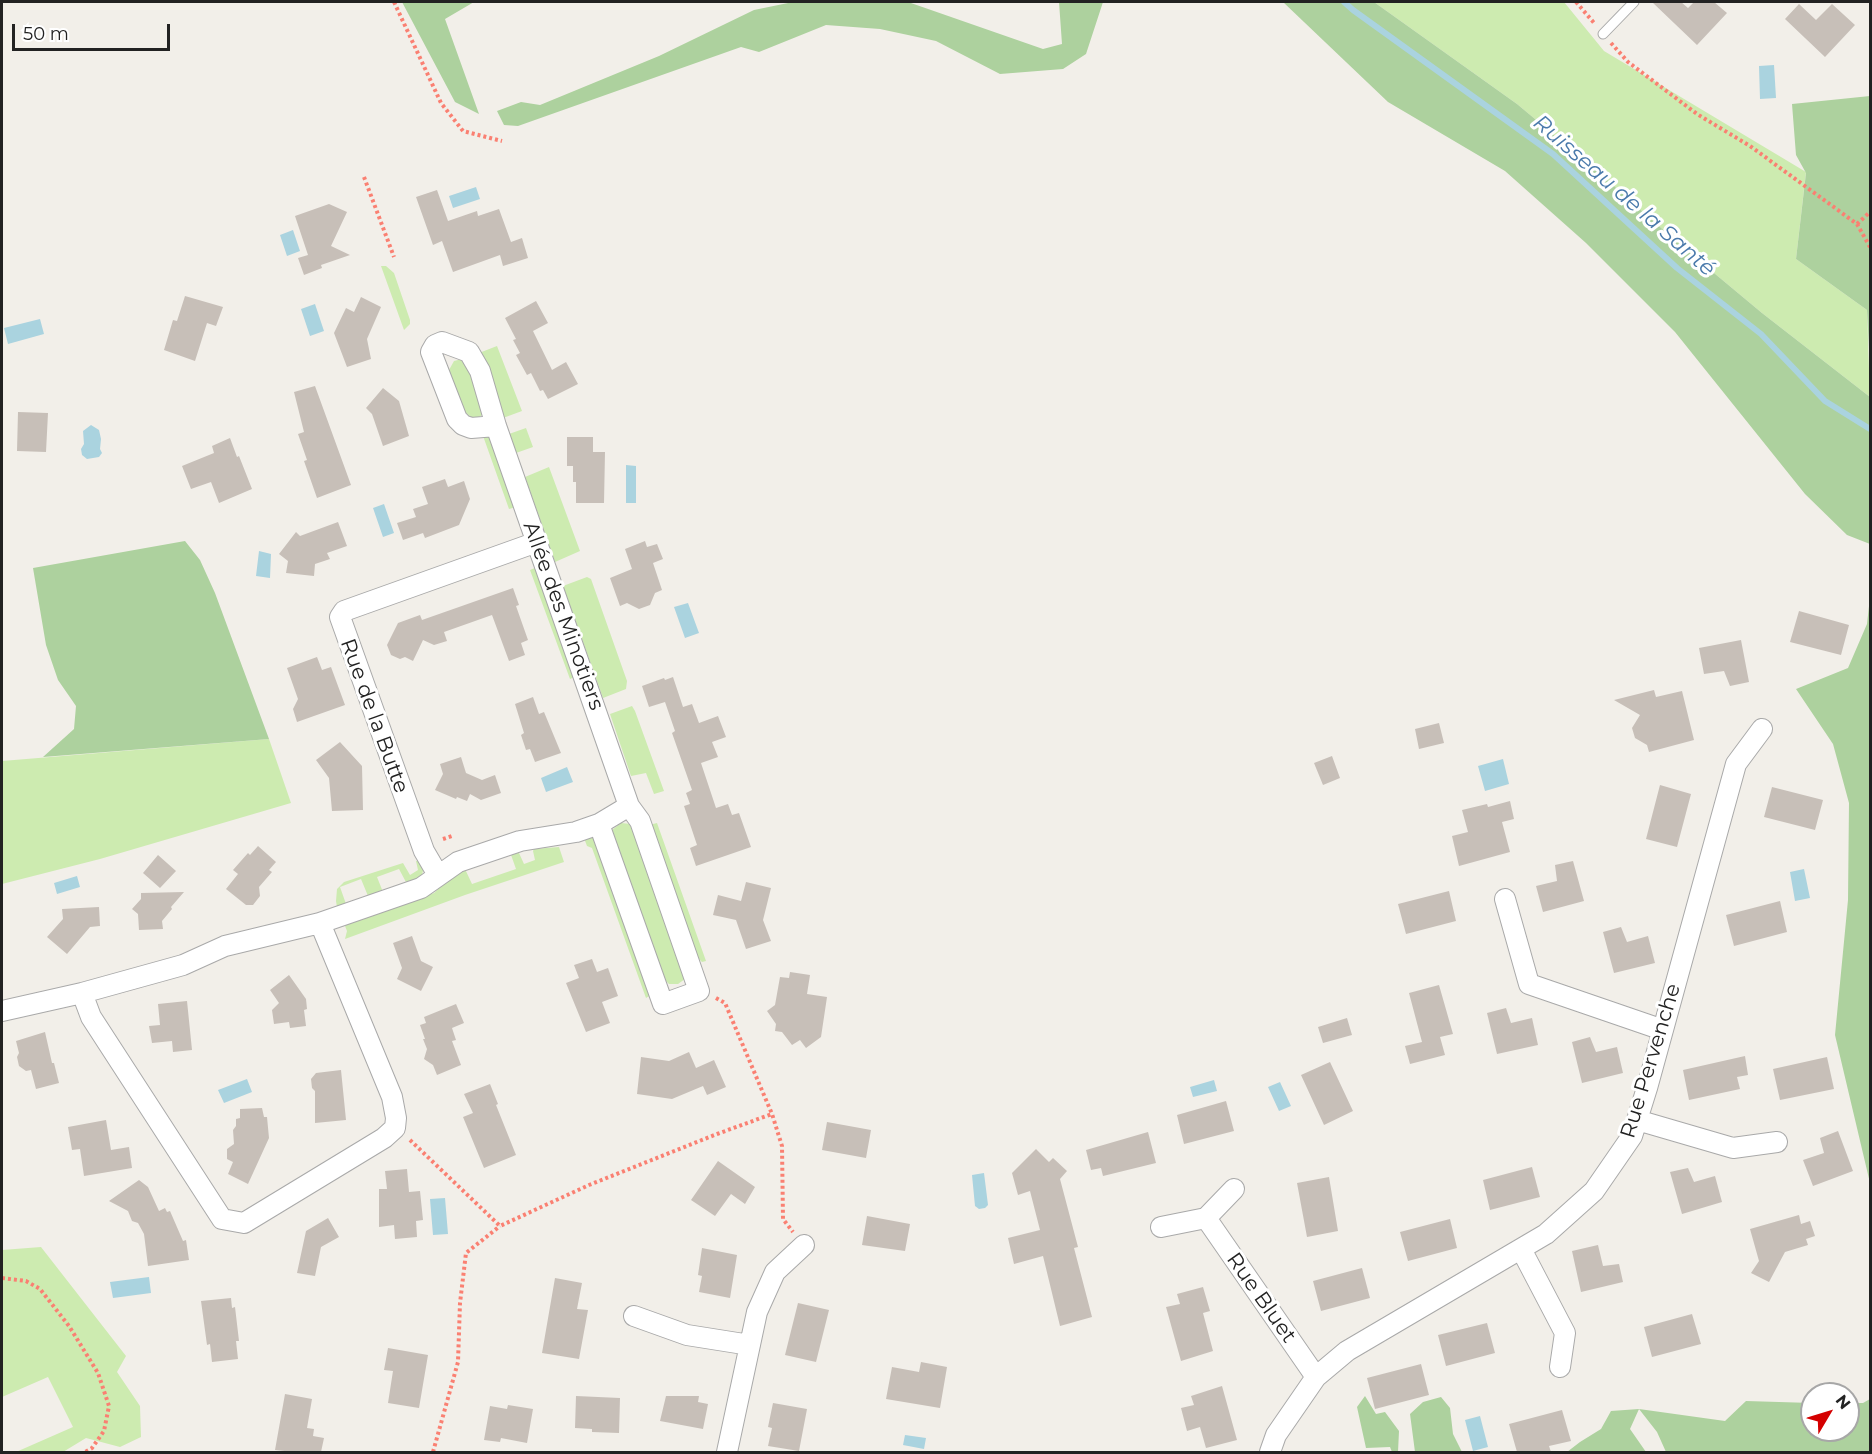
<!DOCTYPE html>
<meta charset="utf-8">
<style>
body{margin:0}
#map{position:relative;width:1872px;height:1454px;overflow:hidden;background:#f2efe9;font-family:Montserrat,sans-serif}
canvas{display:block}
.frame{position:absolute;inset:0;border:3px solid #222;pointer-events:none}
.north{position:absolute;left:1800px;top:1382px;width:60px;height:60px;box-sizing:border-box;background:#fff;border:2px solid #a7a7a7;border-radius:50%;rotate:52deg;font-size:16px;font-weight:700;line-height:24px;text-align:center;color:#222}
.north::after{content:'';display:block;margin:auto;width:21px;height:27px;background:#d40000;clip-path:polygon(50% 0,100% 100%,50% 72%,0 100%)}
.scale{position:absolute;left:12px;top:24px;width:158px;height:27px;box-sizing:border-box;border:3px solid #222;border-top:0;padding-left:8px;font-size:18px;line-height:21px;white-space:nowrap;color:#222;-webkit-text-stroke:4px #fff;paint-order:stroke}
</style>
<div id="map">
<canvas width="1872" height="1454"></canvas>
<div class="frame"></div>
<div class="north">N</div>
<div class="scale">50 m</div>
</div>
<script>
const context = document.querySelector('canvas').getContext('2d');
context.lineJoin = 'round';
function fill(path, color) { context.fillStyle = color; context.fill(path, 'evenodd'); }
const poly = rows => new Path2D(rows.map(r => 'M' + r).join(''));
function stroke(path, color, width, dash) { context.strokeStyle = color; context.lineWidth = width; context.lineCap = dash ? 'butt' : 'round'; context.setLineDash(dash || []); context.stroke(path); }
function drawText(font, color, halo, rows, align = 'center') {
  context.font = font + ' Montserrat,sans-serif'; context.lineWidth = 6; context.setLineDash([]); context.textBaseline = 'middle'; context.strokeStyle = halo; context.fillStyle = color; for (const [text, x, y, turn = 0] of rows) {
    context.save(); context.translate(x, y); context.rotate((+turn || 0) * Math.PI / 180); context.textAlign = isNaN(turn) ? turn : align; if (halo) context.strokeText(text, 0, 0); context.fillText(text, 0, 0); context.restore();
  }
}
const grass = poly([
 [1374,2,1564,2,1604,51,1806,172,1796,259,1867,310,1870,397,1762,313,1678,243,1595,169,1517,104],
 [381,266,386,266,394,273,410,320,410,324,404,330],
 [497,346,522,411,503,418,479,353],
 [462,359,467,360,484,411,481,416,477,418,472,418,464,411,449,370,454,361],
 [526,428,533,447,516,453,509,434],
 [482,433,488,436,492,441,516,507,509,509],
 [549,467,580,551,555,562,525,477],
 [537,567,577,676,570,679,530,570],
 [587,577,591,579,627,681,626,689,603,698,563,586],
 [632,706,635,711,664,791,654,794,646,773,631,776,610,714],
 [269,739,291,803,100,859,2,884,2,761],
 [621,823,631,824,634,827,685,979,678,984,669,984,662,977,611,834,612,830],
 [657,823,706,961,702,962,696,956,649,825],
 [589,836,598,839,651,995,646,998,592,848,587,846,584,838],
 [559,847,564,862,465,895,345,939,347,931,345,926,348,923,434,893,448,879,465,869,472,884,516,869,510,852,519,853,524,864,535,860,533,851,534,849],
 [421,860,424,866,422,875,407,884,399,869,377,877,383,892,368,896,361,879,340,887,346,904,337,907,336,901,337,889,344,882,403,863,410,875,418,870,416,861],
 [41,1247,126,1356,117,1372,140,1406,141,1437,120,1447,86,1438,63,1452,16,1452,73,1427,48,1377,2,1397,2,1250]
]);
const forest = poly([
 [402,2,474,2,445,19,479,114,455,102],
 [793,2,908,2,1043,49,1062,44,1059,2,1103,2,1086,54,1063,69,1000,74,936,41,880,29,826,25,759,52,741,47,518,126,504,125,497,111,521,102,540,105,659,56,754,10],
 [1283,2,1374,2,1517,104,1595,169,1678,243,1762,313,1870,397,1870,544,1847,535,1805,494,1675,332,1586,243,1505,171,1388,102],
 [1870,96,1870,369,1867,310,1796,259,1806,173,1796,155,1792,104],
 [185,541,200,560,215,593,269,739,43,757,74,729,76,706,58,680,46,645,33,568],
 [1870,597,1870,1183,1835,1035,1848,900,1849,803,1833,744,1796,689,1848,668,1867,624],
 [1365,1396,1376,1414,1385,1412,1399,1431,1398,1452,1392,1452,1390,1447,1366,1448,1357,1407],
 [1441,1397,1450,1408,1453,1434,1462,1452,1415,1452,1410,1414,1423,1402],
 [1870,1399,1870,1452,1666,1452,1657,1432,1639,1409,1630,1429,1646,1452,1567,1452,1580,1442,1601,1429,1611,1411,1639,1409,1725,1421,1746,1401,1812,1403,1812,1430,1848,1430,1848,1403,1863,1403]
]);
const water = poly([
 [1774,65,1776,98,1760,99,1759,66],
 [476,187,480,199,453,208,449,196],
 [293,230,300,251,287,256,280,235],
 [315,304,324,331,310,336,301,309],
 [40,319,44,334,8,344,4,328],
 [91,425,99,430,101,439,100,449,102,453,99,457,87,459,82,455,81,449,84,444,83,431],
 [626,465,636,466,636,503,626,503],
 [384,504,394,533,383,537,373,508],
 [259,551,271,554,270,578,256,576],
 [688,603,699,633,685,638,674,607],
 [1503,759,1509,784,1485,791,1478,766],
 [567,767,573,782,546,792,541,778],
 [1804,869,1810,898,1795,901,1790,872],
 [77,876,80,887,57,894,54,883],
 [247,1079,252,1092,224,1103,218,1090],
 [1214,1080,1217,1091,1193,1097,1190,1087],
 [1280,1082,1291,1106,1279,1111,1268,1087],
 [984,1173,988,1205,985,1208,979,1209,975,1206,972,1175],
 [445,1198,448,1234,433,1235,430,1199],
 [149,1277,151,1293,113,1298,110,1282],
 [1480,1416,1488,1447,1473,1451,1465,1420],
 [905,1435,926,1438,924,1449,903,1445]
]);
const stream = poly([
 [1344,2,1353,10,1553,154,1677,268,1761,334,1825,401,1870,429]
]);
const building = poly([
 [1652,2,1681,2,1688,8,1694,2,1714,2,1727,13,1697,45],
 [1799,4,1816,20,1832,4,1855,25,1825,57,1785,19],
 [437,190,448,221,477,211,478,216,499,209,511,242,522,238,528,258,503,266,500,255,453,272,442,241,433,245,416,197],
 [329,204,347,212,331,246,350,255,321,265,322,268,304,275,298,258,308,255,295,216],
 [185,296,223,307,216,326,207,323,195,361,164,350,173,320,177,321],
 [361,297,381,307,367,339,371,359,347,367,334,333,346,308,354,312],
 [536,301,548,323,533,331,552,370,566,362,578,384,548,399,543,390,540,391,531,373,527,375,516,355,520,353,513,340,516,339,505,318],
 [315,386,351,485,317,498,304,461,307,460,298,434,304,432,294,392],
 [383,388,399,401,409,436,383,446,372,414,366,408],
 [18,412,48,413,46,452,17,451],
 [567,437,593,437,593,452,605,452,604,503,576,503,576,482,573,482,573,466,567,466],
 [230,438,237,457,239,456,252,489,219,503,211,482,191,489,182,466,214,453,212,446],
 [445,479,448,487,464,481,470,499,459,525,425,538,423,533,403,540,397,523,416,517,413,509,428,504,422,487],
 [338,522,347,546,327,553,330,559,315,564,314,576,286,573,288,561,279,554,296,532,300,536],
 [645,541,647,547,657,544,663,559,653,563,662,590,655,593,650,605,639,609,627,603,620,606,610,578,632,569,625,549],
 [513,588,519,605,516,606,528,640,521,643,525,655,509,661,492,615,444,632,447,641,434,645,423,640,413,661,405,657,400,659,391,655,387,645,398,623,420,615,422,620],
 [1799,611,1849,625,1841,655,1790,642],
 [1741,640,1749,682,1730,686,1724,671,1704,674,1699,648],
 [317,657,322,670,331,667,345,705,297,722,293,709,298,699,287,668],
 [673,677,683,707,692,704,699,723,718,716,726,737,712,742,718,757,701,763,716,808,728,804,732,815,739,813,751,847,696,866,690,848,697,845,684,806,690,804,686,793,692,790,672,733,675,731,665,702,649,707,642,686,664,678,665,680],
 [1654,690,1656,697,1682,691,1694,740,1649,752,1647,745,1635,738,1632,728,1640,715,1614,700],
 [533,697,539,714,544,712,561,753,535,762,530,749,526,750,521,735,524,733,515,704],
 [1439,723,1444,743,1419,749,1415,729],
 [340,742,362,766,363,810,332,811,329,778,316,760],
 [1332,756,1340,778,1323,785,1314,763],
 [461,757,466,773,482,780,495,775,501,793,481,800,470,794,467,801,457,797,456,799,435,790,443,774,440,764],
 [1660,785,1691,794,1677,847,1646,839],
 [1772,787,1823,800,1815,830,1764,817],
 [1510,801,1514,819,1502,822,1510,852,1459,866,1452,836,1468,832,1462,810,1487,804,1488,807],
 [258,846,276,862,269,870,272,872,259,887,260,896,253,905,246,905,226,889,238,874,233,870,248,853,250,855],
 [158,855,176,871,160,888,143,873],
 [1573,861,1584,901,1543,912,1536,886,1557,881,1555,865],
 [746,882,771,888,763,920,771,941,746,949,736,920,713,915,718,895,741,901],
 [1449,891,1456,921,1406,934,1398,904],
 [184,892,171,907,172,909,162,921,163,929,139,930,138,914,132,909,141,899,141,893],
 [1780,901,1787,932,1734,946,1726,915],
 [99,907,100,926,90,927,67,954,47,937,63,919,62,909],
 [1621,927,1627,942,1648,936,1655,963,1614,973,1603,932],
 [412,936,421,961,433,967,421,991,397,979,402,968,393,943],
 [592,959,597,972,608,968,618,996,602,1002,610,1023,586,1032,566,983,579,978,574,965],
 [790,972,810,975,807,994,827,997,821,1037,806,1048,800,1040,792,1045,782,1032,775,1031,776,1024,767,1011,775,1005,780,977,789,978],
 [289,975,306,999,307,1009,304,1010,306,1026,290,1028,289,1022,274,1024,272,1010,279,1003,270,990],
 [1439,985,1453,1034,1440,1037,1445,1055,1410,1064,1405,1046,1422,1042,1409,993],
 [187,1001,192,1050,173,1052,172,1041,152,1043,149,1026,160,1025,158,1004],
 [456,1004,464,1023,452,1028,456,1040,452,1041,461,1065,437,1075,433,1065,424,1059,427,1049,423,1039,425,1039,420,1025,426,1023,424,1017],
 [1506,1008,1511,1023,1532,1018,1538,1045,1497,1054,1487,1013],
 [1347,1018,1352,1035,1323,1043,1318,1027],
 [45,1032,52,1063,54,1063,59,1083,36,1089,31,1070,26,1071,19,1066,17,1057,19,1053,16,1041],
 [1590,1037,1596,1052,1617,1047,1623,1073,1582,1083,1572,1042],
 [689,1052,696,1068,714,1060,726,1087,707,1095,703,1086,672,1099,637,1094,641,1057,669,1061],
 [1745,1056,1748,1075,1737,1077,1740,1089,1689,1100,1683,1070],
 [1827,1057,1834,1089,1780,1100,1773,1069],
 [1330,1062,1353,1111,1324,1125,1301,1075],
 [341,1070,346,1120,315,1123,315,1091,312,1088,311,1079,316,1073],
 [490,1084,498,1104,496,1105,516,1155,484,1168,463,1117,473,1113,464,1094],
 [1226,1101,1234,1131,1184,1144,1177,1115],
 [262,1108,264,1117,267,1117,269,1138,248,1184,228,1174,233,1162,227,1159,227,1149,234,1144,233,1130,236,1126,236,1119,240,1118,240,1109],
 [106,1120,111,1150,129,1147,132,1168,84,1176,80,1149,72,1150,68,1127],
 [827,1122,871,1130,866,1158,822,1150],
 [1838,1131,1853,1171,1813,1186,1803,1160,1824,1153,1820,1138],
 [1148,1132,1156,1163,1103,1176,1101,1168,1091,1170,1086,1150],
 [1036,1149,1049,1162,1053,1158,1067,1171,1060,1179,1078,1247,1074,1248,1092,1317,1060,1326,1043,1256,1014,1264,1008,1238,1040,1230,1030,1191,1018,1195,1012,1173],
 [718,1161,755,1187,745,1204,731,1194,715,1216,691,1200],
 [1532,1167,1540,1197,1490,1210,1483,1180],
 [1688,1168,1694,1182,1715,1176,1722,1202,1682,1214,1670,1172],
 [407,1169,409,1192,420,1191,423,1220,416,1221,417,1237,395,1239,394,1225,379,1227,379,1189,387,1189,385,1171],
 [1329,1177,1338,1231,1307,1237,1297,1183],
 [139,1180,148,1187,159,1211,165,1208,167,1212,170,1211,183,1241,186,1240,189,1260,148,1266,144,1234,138,1223,132,1221,128,1211,109,1201],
 [1799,1215,1801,1224,1810,1221,1815,1236,1806,1239,1808,1245,1785,1252,1769,1282,1751,1273,1759,1261,1750,1229],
 [867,1216,910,1224,905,1251,862,1245],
 [328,1218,339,1237,321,1247,315,1276,297,1273,306,1231],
 [1450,1219,1457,1248,1408,1261,1400,1232],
 [1598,1245,1603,1266,1619,1264,1623,1282,1581,1292,1572,1251],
 [702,1248,737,1255,730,1298,699,1292,702,1276,698,1275],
 [1362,1268,1370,1298,1321,1311,1313,1281],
 [555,1278,582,1283,577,1309,588,1310,579,1359,542,1353],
 [1203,1287,1210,1311,1203,1313,1213,1351,1181,1361,1166,1307,1180,1304,1177,1294],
 [231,1298,232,1308,235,1307,239,1341,236,1341,238,1359,212,1362,210,1344,207,1345,201,1301],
 [798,1303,829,1310,816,1362,785,1355],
 [1692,1314,1701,1344,1652,1357,1644,1327],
 [1487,1323,1495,1353,1446,1366,1438,1335],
 [388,1348,428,1355,419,1408,388,1403,393,1371,384,1370],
 [921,1362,947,1367,940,1408,886,1399,892,1367,919,1372],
 [1421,1364,1429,1395,1375,1409,1367,1378],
 [1222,1386,1237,1440,1206,1448,1200,1427,1187,1431,1181,1408,1194,1405,1191,1396],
 [285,1394,312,1399,307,1428,314,1429,313,1436,324,1438,321,1452,294,1452,275,1450],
 [576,1396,620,1398,619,1433,592,1432,592,1429,575,1428],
 [666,1396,699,1396,698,1402,708,1404,703,1429,660,1421],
 [773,1403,807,1409,799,1451,768,1446,772,1428,768,1427],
 [508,1405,533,1409,527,1443,501,1438,500,1442,484,1440,490,1406,507,1409],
 [1562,1410,1571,1441,1549,1446,1551,1452,1517,1452,1509,1424]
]);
const path = poly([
 [394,2,441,103,463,131,502,141],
 [1576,2,1595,24],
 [1611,43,1628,62,1697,114,1750,146,1857,224,1870,247],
 [364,177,394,257],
 [1857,224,1870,212],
 [443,839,452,836],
 [716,998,725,1003,772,1114],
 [410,1140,500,1226,589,1185,717,1134,772,1114,782,1146,783,1219,793,1232],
 [2,1278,26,1281,40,1289,69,1326,98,1373,109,1406,104,1431,92,1448,85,1452],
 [433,1452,458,1362,460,1303,466,1253,500,1226]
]);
const lane = poly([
 [1603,34,1634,2]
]);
const street = poly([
 [496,426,471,428,463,425,457,419,431,352,435,345,442,342,469,352,480,371,496,426,629,806,640,821,699,991,663,1004,599,824],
 [438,875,424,851,340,617,344,611,537,542],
 [1505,899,1529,984,1663,1030],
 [320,923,421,888,458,862,520,841,576,832,599,824,629,806],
 [2,1011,82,993,183,965,225,946,320,923,392,1097,396,1118,395,1128,384,1138,244,1223,222,1219,91,1017,82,993],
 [1637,1120,1733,1148,1777,1142],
 [1206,1218,1316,1377],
 [1161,1227,1206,1218,1234,1189],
 [1521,1249,1565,1333,1560,1367],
 [634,1316,687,1335,750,1345],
 [727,1452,757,1312,775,1272,804,1245],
 [1270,1452,1276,1435,1316,1377,1347,1351,1546,1234,1594,1191,1632,1136,1647,1088,1736,764,1762,729]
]);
const streetNames = [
 ["Allée des Minotiers",563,616,70],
 ["Rue de la Butte",374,716,70],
 ["Rue Pervenche",1651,1061,-73],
 ["Rue Bluet",1261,1298,55]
];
const waterNames = [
 ["Ruisseau de la Santé",1624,196,41]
];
fill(grass, '#cdebb0');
fill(forest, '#add19e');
fill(water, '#aad3df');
stroke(stream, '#aad3df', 6);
fill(building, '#c7bfb8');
stroke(lane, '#a9a9a9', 11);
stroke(street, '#a9a9a9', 22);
stroke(path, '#fa8072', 4, [3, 3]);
stroke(lane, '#fff', 9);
stroke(street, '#fff', 20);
drawText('21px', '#222', '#fff', streetNames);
drawText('italic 22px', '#4a7aab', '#fff', waterNames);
</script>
